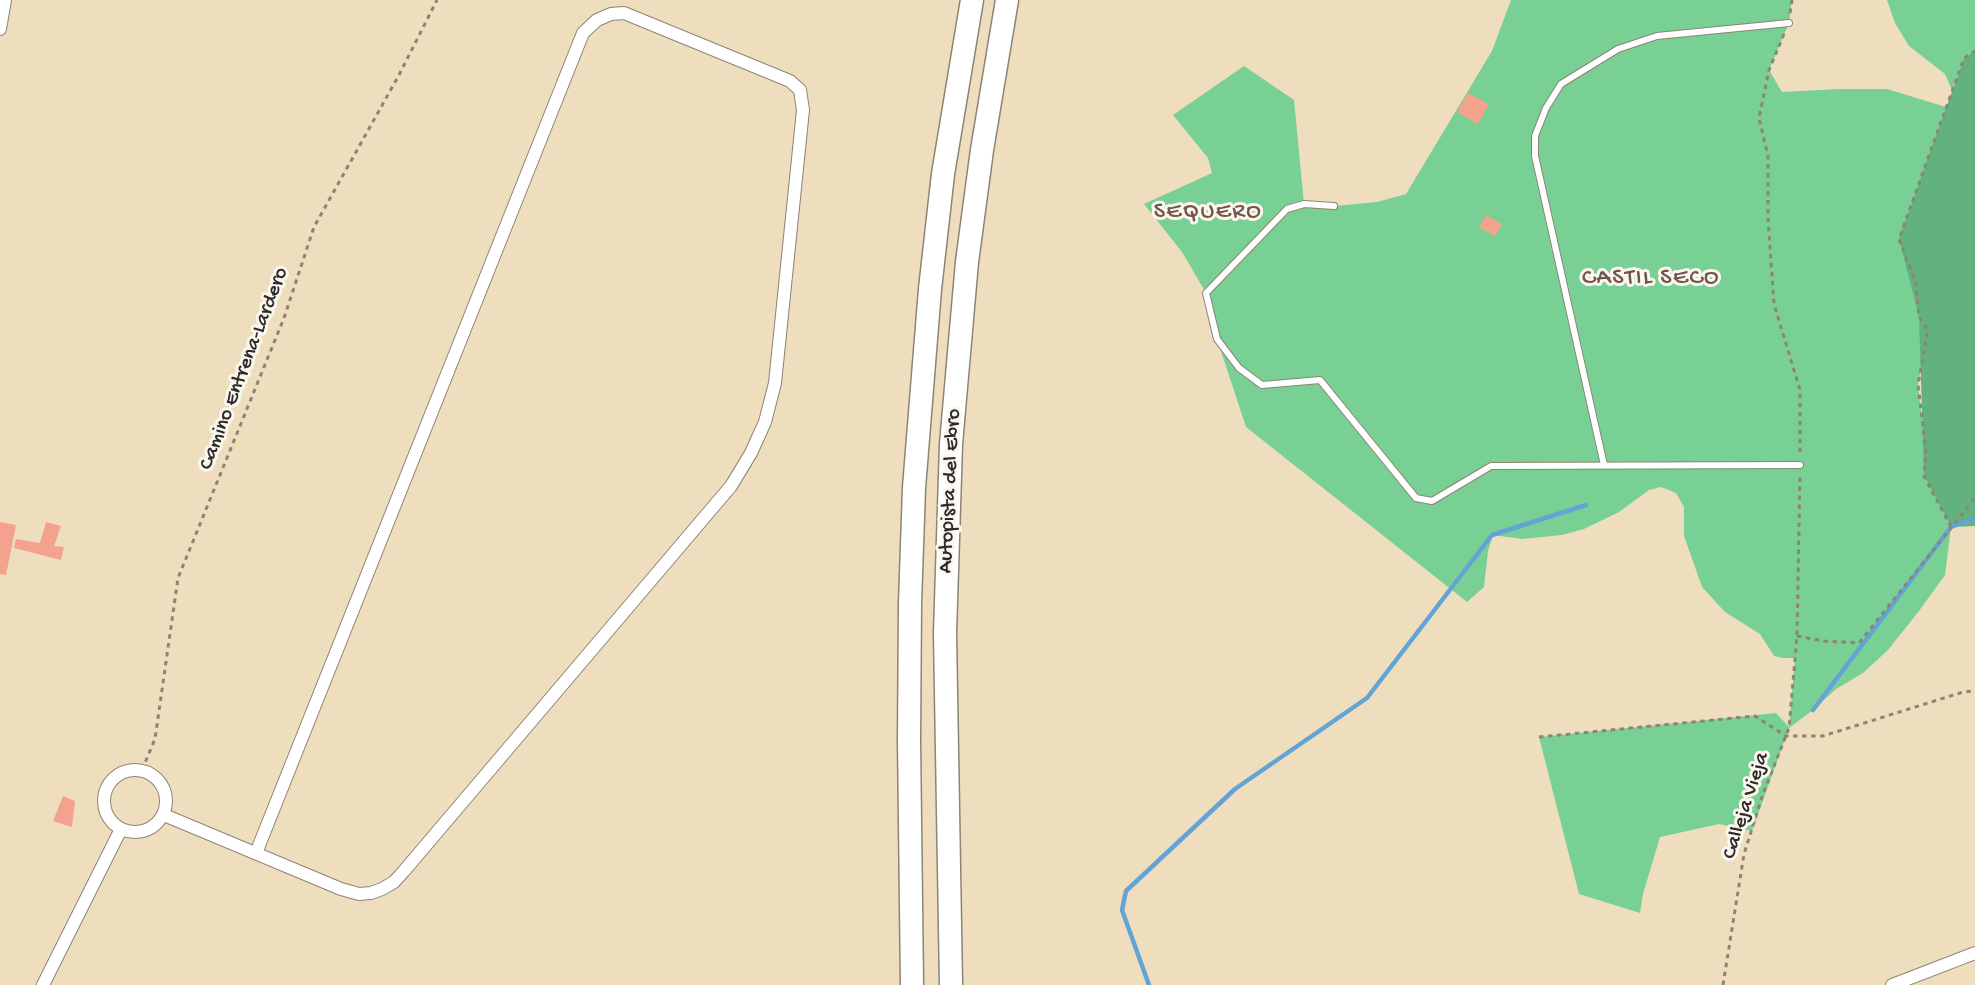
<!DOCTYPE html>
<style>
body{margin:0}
canvas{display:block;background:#eedebd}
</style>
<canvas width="1975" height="985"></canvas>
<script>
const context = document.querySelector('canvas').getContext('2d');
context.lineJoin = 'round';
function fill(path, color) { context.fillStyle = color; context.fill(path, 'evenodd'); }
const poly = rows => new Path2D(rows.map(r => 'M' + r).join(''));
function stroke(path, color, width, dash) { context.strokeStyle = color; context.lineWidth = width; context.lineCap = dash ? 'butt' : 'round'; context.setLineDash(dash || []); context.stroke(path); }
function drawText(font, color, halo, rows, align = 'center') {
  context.font = font + ' "Gochi Hand",sans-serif'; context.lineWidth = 6; context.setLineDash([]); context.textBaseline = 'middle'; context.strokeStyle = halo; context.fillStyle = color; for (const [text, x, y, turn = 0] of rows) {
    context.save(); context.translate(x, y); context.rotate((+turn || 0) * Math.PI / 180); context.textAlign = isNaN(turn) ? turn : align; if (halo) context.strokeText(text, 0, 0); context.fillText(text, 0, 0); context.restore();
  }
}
const green = poly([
 [1511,0,1792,0,1789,23,1769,70,1782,92,1838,89,1887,89,1946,107,1928,330,1918,385,1926,452,1924,476,1951,527,1945,575,1919,611,1888,650,1863,673,1836,689,1813,710,1789,728,1752,831,1719,824,1660,837,1643,894,1640,913,1579,894,1539,737,1776,713,1789,727,1795,658,1783,658,1774,656,1760,634,1725,612,1702,587,1684,536,1684,507,1676,493,1661,487,1649,490,1619,512,1584,529,1562,535,1522,539,1493,535,1488,551,1484,587,1467,602,1246,427,1217,339,1206,293,1182,252,1144,204,1212,173,1208,158,1173,115,1244,66,1294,100,1304,204,1334,206,1377,202,1406,194,1492,51],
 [1887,0,1975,0,1975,51,1964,58,1952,90,1945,74,1909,46,1895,23]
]);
const forest = poly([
 [1975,51,1975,526,1951,527,1924,476,1919,317,1899,239,1964,58]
]);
const stream = poly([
 [1813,710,1951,527,1975,518],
 [1149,985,1122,910,1126,891,1235,789,1367,698,1492,535,1586,505]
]);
const building = poly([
 [1468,93,1489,104,1478,124,1457,112],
 [1486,215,1502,224,1495,236,1479,227],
 [0,522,16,525,6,575,0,574],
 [46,522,61,526,54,546,64,547,61,560,14,548,16,539,40,543],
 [63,796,75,801,72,827,53,821]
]);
const path = poly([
 [1790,13,1792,0],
 [1784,34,1769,70,1759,118,1768,156,1768,219,1774,304,1800,390,1800,456],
 [1951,527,1924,476,1926,452,1918,385,1928,330,1919,317,1916,283,1899,239,1964,58,1975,51],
 [1797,636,1824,641,1859,643,1975,498],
 [1539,737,1755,716,1786,736,1823,736,1963,692,1975,691],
 [142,770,155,739,178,578,284,318,314,227,399,75,437,0],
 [1723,985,1744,854,1763,794,1789,728,1797,636,1800,474]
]);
const lane = poly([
 [1334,206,1304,204,1287,209,1206,293,1217,339,1239,368,1262,385,1320,380,1416,498,1432,501,1491,466,1800,465],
 [1604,465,1535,156,1535,136,1546,108,1561,84,1618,49,1657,36,1789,23]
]);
const street = poly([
 [0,29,5,0],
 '104 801a31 31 0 1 1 62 0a31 31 0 1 1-62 0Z',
 [164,815,341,889,359,894,371,893,382,889,394,882,404,871,731,486,751,453,765,422,775,383,803,110,800,90,790,81,624,13,611,14,597,20,583,33,256,853],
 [43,985,121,829],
 [1892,985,1975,953]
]);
const highway = poly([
 [912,985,909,740,910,603,914,488,930,289,943,174,972,0],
 [951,985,945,633,951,444,967,262,982,150,1007,0]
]);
const streetNames = [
 ["Camino Entrena-Lardero",245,369,-69],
 ["Autopista del Ebro",951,491,-87],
 ["Calleja Vieja",1747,806,-72]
];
const quarterNames = [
 ["SEQUERO",1208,213],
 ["CASTIL SECO",1651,279]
];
fill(green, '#78d095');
fill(forest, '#62b27e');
stroke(stream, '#63a4d7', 4.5);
fill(building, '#f3a28d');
stroke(lane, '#8c8474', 8);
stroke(street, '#8c8474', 14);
stroke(highway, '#8c8474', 25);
stroke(path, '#8c8474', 3, [4.5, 4.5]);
stroke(lane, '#fff', 6);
stroke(street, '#fff', 12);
stroke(highway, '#fff', 22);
drawText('21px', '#2b2b2b', '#fbf7ec', streetNames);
context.letterSpacing = '1.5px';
drawText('24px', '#71554d', '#fbf7ec', quarterNames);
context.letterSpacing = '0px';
</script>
